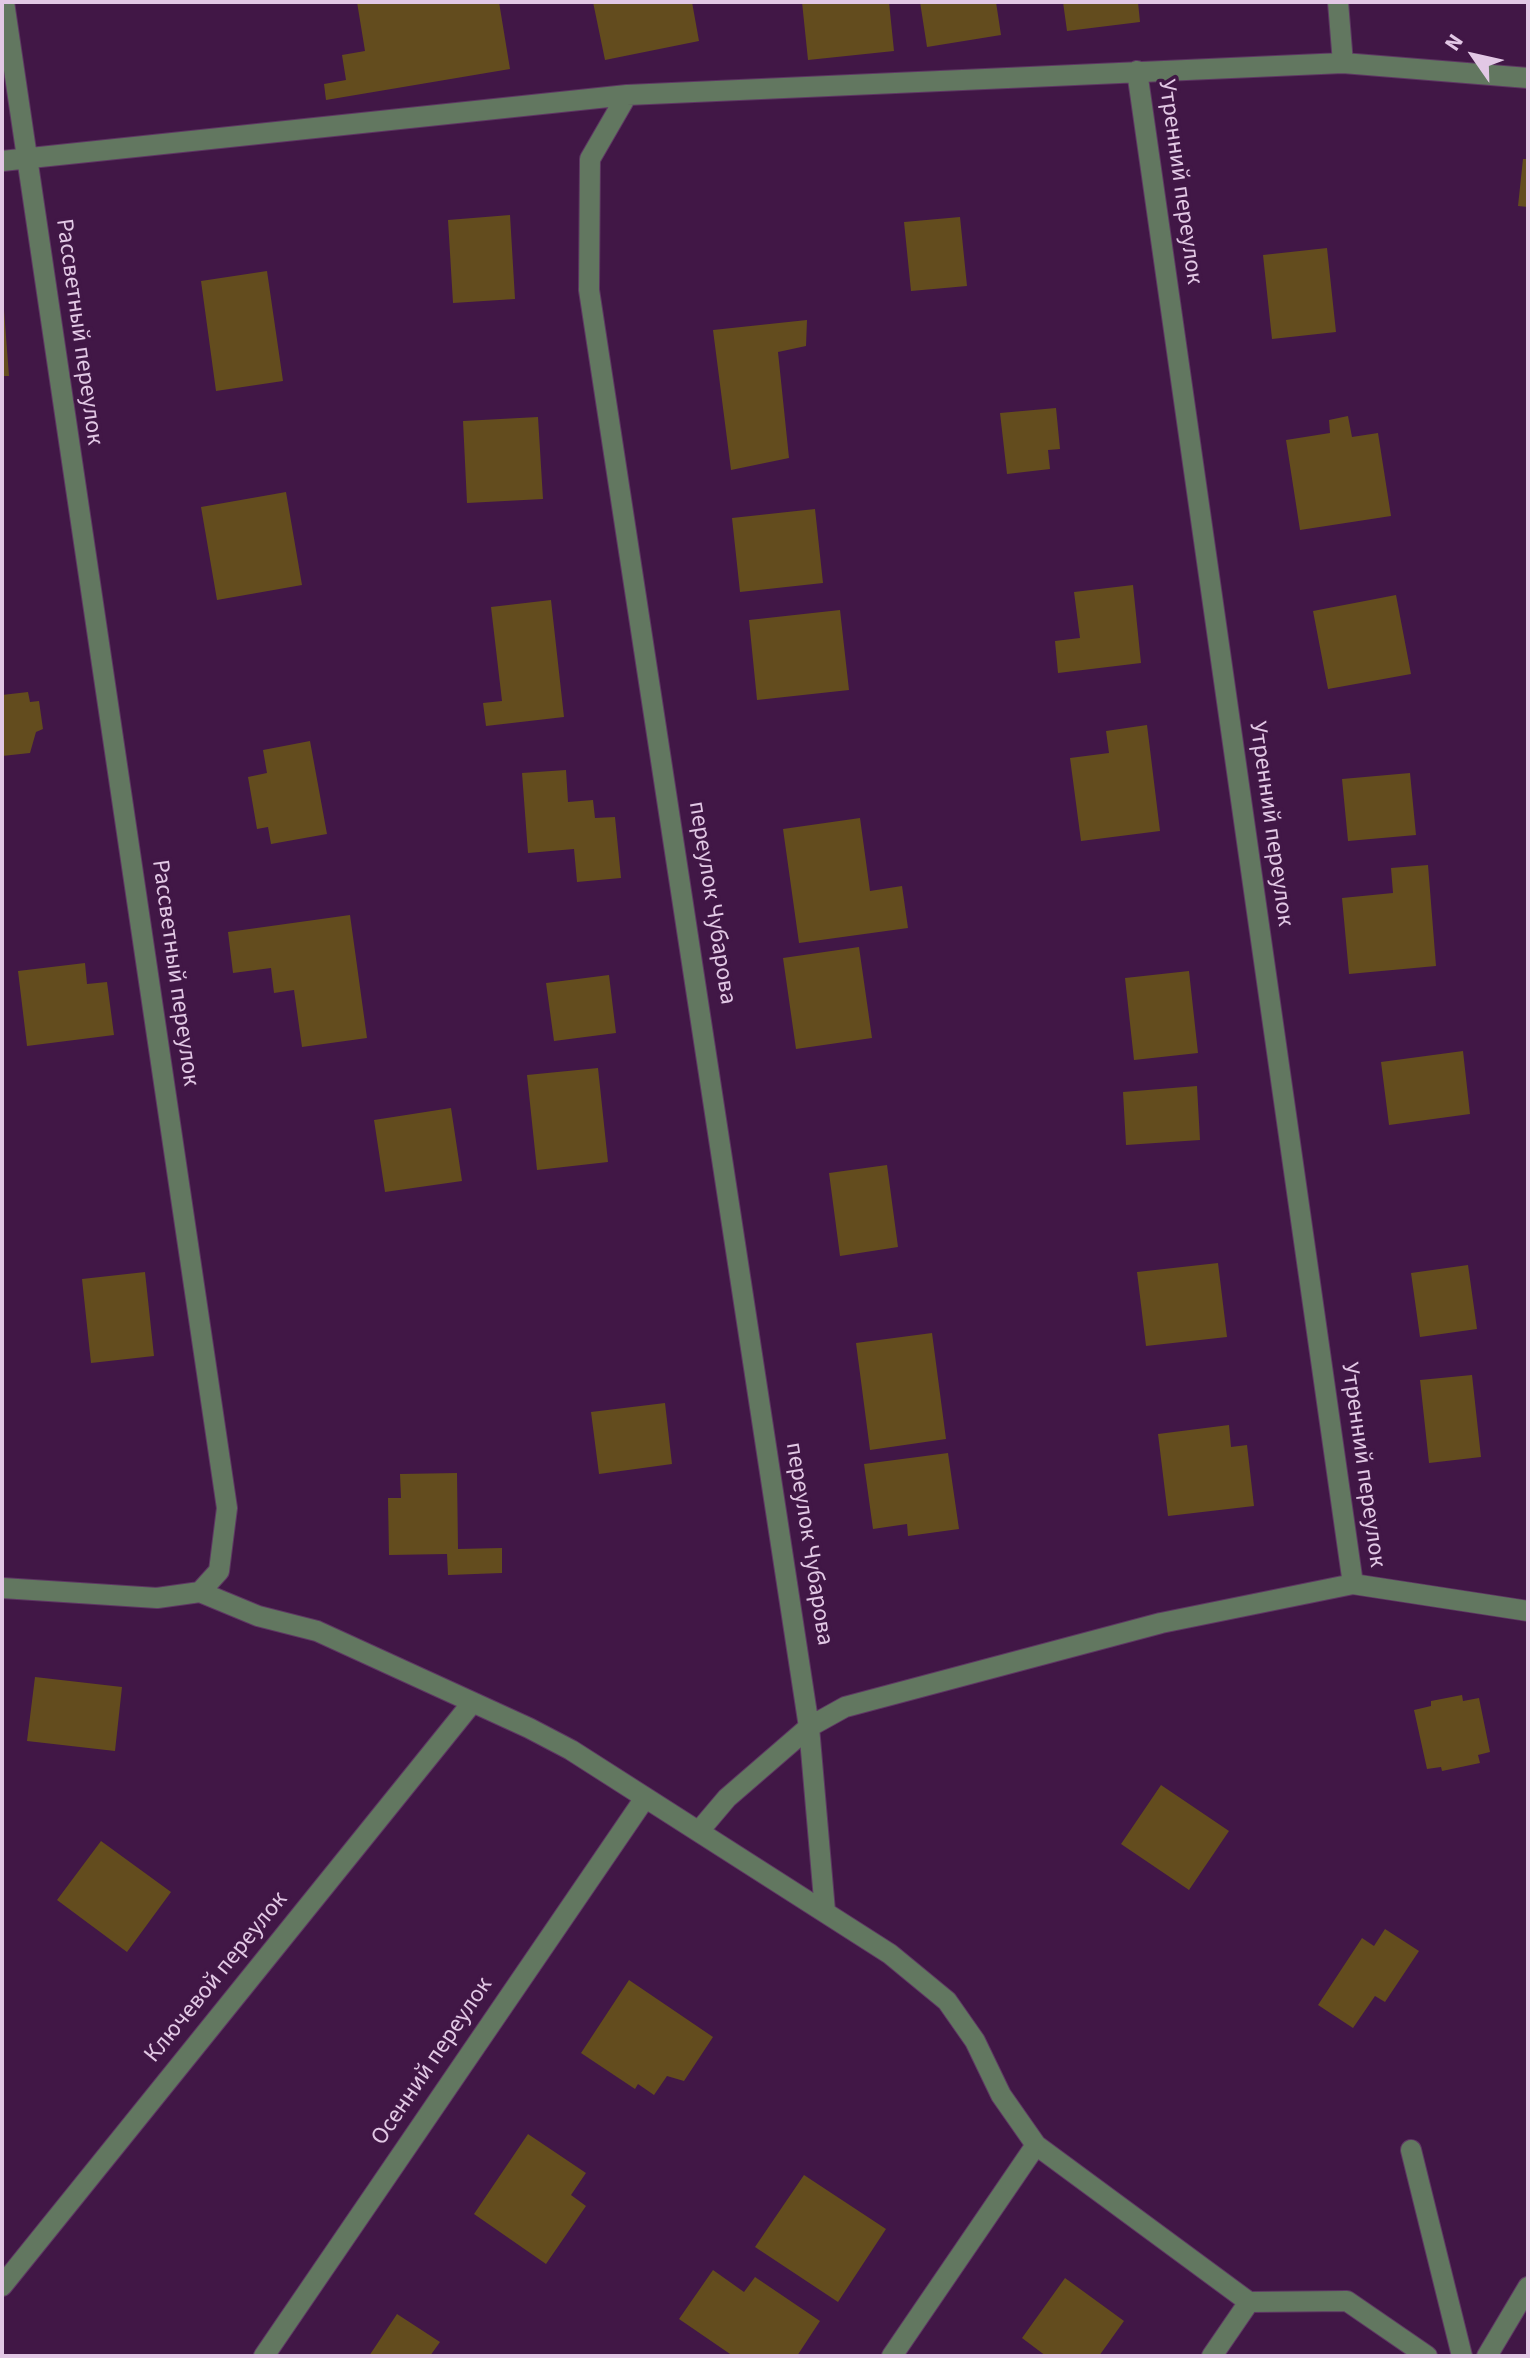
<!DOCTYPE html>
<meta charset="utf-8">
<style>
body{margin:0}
#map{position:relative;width:1530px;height:2358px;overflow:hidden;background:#411746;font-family:"Source Sans 3",sans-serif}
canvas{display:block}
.frame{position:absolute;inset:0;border:4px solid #e2c8e5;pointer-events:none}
.north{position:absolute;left:1434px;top:16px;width:80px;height:80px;-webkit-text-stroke:6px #411746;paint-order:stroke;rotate:304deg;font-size:22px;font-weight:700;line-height:32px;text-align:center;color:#e2c8e5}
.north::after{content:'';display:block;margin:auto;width:28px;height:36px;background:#e2c8e5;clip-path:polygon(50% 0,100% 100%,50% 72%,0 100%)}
</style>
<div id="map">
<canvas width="1530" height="2358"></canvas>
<div class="frame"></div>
<div class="north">N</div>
</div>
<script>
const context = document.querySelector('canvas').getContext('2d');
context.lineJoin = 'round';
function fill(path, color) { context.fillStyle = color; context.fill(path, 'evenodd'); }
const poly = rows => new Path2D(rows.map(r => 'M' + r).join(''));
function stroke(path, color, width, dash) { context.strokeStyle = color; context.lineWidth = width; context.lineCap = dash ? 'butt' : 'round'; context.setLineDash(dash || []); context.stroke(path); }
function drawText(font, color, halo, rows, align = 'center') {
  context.font = font + ' "Source Sans 3",sans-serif'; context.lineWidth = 7; context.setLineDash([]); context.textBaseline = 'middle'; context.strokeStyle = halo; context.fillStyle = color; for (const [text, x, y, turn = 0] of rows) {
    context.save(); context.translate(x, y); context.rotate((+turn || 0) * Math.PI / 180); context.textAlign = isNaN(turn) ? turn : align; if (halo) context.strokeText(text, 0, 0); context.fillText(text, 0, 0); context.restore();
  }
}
const building = poly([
 [357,2,499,2,510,69,326,100,324,84,346,80,342,55,365,51],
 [593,2,692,2,699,41,605,60],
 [802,2,889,2,894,51,808,60],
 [920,2,996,2,1001,35,927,47],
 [1063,2,1138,2,1140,22,1067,31],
 [1523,159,1528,159,1528,207,1518,206],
 [510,215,515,299,453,303,448,220],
 [960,217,967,286,911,291,904,222],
 [1327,248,1336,332,1272,339,1263,255],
 [267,271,283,381,216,391,201,281],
 [2,310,4,310,9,376,2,376],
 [807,320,806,346,778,352,789,458,731,470,713,330],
 [1056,408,1060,449,1048,450,1050,469,1007,474,1000,413],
 [1348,416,1352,437,1378,433,1391,516,1300,530,1286,440,1330,433,1329,420],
 [538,417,543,499,467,503,463,421],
 [286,492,302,585,217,600,201,507],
 [815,509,823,583,740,592,732,518],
 [1133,585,1141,663,1058,673,1055,641,1080,638,1074,592],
 [1396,595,1411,674,1328,689,1313,611],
 [551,600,564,717,486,726,483,703,502,701,491,607],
 [840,610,849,690,757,700,749,620],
 [28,692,30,702,39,701,43,729,36,732,30,753,2,756,2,695],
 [1147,725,1160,831,1081,841,1070,758,1109,753,1106,731],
 [310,741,327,834,271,844,268,827,257,829,248,777,267,773,263,750],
 [566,770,568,802,593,800,595,818,615,817,621,878,577,882,574,849,528,853,522,773],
 [1410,773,1416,835,1348,841,1342,779],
 [860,818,870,891,902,886,908,928,799,943,783,829],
 [1428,865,1436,966,1349,974,1342,898,1393,893,1391,868],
 [350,915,367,1038,302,1047,294,990,274,993,271,968,233,973,228,932],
 [859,947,872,1038,796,1049,783,958],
 [85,963,87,984,107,982,114,1035,27,1046,18,971],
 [1189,971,1198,1053,1134,1060,1125,978],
 [609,975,616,1033,554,1041,546,983],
 [1463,1051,1470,1114,1389,1125,1381,1062],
 [598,1068,608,1162,537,1170,527,1075],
 [1197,1086,1200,1140,1126,1145,1123,1092],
 [451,1108,462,1181,385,1192,374,1120],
 [887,1165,898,1247,840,1256,829,1173],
 [1218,1263,1227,1337,1146,1346,1137,1272],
 [1468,1265,1477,1329,1420,1337,1411,1273],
 [145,1272,154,1356,91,1363,82,1279],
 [932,1333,946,1439,870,1450,856,1343],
 [1472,1375,1481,1457,1429,1463,1420,1380],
 [665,1403,672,1464,599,1474,591,1412],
 [1229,1425,1231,1447,1247,1445,1254,1506,1168,1516,1158,1434],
 [948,1453,959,1529,908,1536,907,1524,873,1529,864,1464],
 [457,1473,458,1549,502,1548,502,1573,448,1575,447,1554,389,1555,388,1498,401,1498,400,1474],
 [35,1677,122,1687,115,1751,27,1741],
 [1462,1695,1463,1701,1479,1698,1490,1752,1478,1755,1480,1763,1442,1771,1441,1767,1427,1769,1414,1710,1431,1706,1431,1701],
 [1161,1785,1229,1831,1189,1890,1121,1844],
 [101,1841,171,1892,127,1952,57,1900],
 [1385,1929,1419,1951,1385,2002,1375,1996,1353,2028,1318,2005,1362,1938,1374,1946],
 [629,1980,713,2037,684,2081,667,2076,654,2095,638,2084,635,2089,581,2053],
 [528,2134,586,2173,571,2195,586,2206,546,2264,474,2214],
 [804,2175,886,2229,838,2302,755,2247],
 [713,2270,744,2292,755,2277,820,2321,797,2356,733,2356,679,2319],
 [1065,2278,1124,2321,1099,2356,1046,2356,1022,2338],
 [397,2314,440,2342,430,2356,369,2356]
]);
const minor = poly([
 [1338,2,1343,63],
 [1137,71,1353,1584],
 [627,95,590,159,589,290,809,1727,825,1911],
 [2,161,627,95,1343,63,1528,78],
 [2,1588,157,1598,200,1592,219,1571,227,1508,4,2],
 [200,1592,258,1616,317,1631,529,1728,571,1750,890,1954,947,2001,975,2041,1001,2095,1036,2145,1249,2302,1347,2301,1427,2356],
 [699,1831,727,1798,809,1727,845,1707,1161,1623,1353,1584,1528,1611],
 [1411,2150,1462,2356],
 [2,2286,472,1703],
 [264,2356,645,1798],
 [892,2356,1036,2145],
 [1212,2356,1249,2302],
 [1487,2356,1528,2287]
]);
const streetNames = [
 ["Утренний переулок",1179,182,82],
 ["Рассветный переулок",78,332,82],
 ["Утренний переулок",1270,824,82],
 ["переулок Чубарова",711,903,81],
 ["Рассветный переулок",174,973,82],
 ["Утренний переулок",1362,1465,82],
 ["переулок Чубарова",808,1544,81],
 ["Ключевой переулок",217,1978,-51],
 ["Осенний переулок",433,2062,-56]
];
fill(building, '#634c1e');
stroke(minor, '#5e3763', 22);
stroke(minor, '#627760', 20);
drawText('24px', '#e2c8e5', '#411746', streetNames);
</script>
